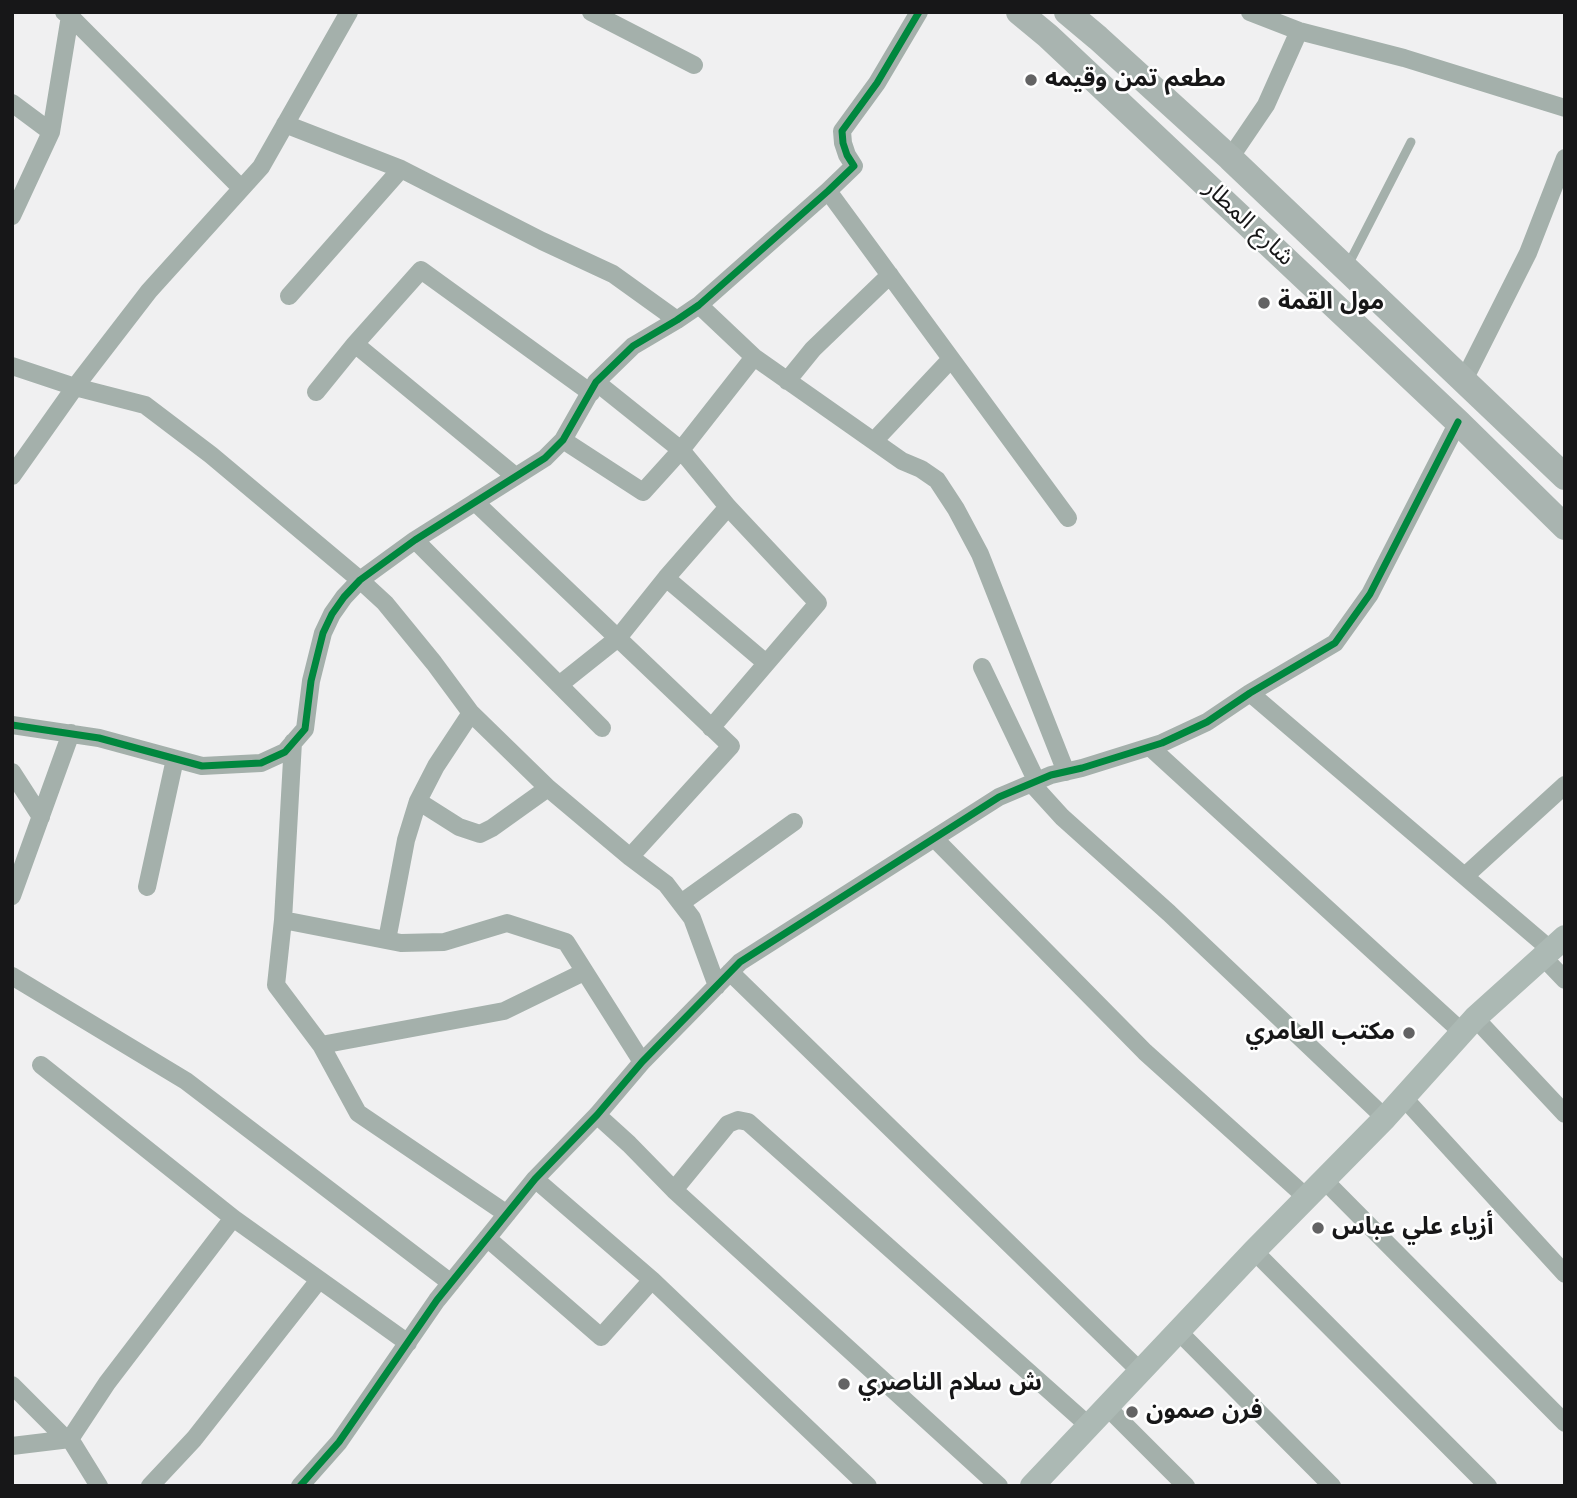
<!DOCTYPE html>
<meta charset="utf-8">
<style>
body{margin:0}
#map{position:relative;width:1577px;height:1498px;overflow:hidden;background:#f0f0f1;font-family:Jost,sans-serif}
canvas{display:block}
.frame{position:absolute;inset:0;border:14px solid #171718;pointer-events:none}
</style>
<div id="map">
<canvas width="1577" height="1498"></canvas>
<div class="frame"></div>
</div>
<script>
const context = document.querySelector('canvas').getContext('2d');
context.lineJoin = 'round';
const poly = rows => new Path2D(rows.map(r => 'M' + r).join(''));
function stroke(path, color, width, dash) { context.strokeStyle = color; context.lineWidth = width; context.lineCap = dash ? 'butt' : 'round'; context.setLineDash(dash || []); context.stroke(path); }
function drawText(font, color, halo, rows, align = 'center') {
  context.font = font + ' Jost,"Noto Sans Arabic",sans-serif'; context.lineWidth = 5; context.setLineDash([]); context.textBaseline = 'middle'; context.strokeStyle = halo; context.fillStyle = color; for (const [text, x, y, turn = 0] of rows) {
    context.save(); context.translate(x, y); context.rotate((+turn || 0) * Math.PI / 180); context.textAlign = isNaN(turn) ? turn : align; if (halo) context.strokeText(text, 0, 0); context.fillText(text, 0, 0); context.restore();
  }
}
const lane = poly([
 [1347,267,1411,142]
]);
const street = poly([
 [64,12,70,16,241,188],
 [591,12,694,65],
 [1250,12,1299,31,1404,58,1565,108],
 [12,103,51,132],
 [285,124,401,169,542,241,613,274,677,320],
 [1230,158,1266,105,1299,31],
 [828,191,1068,518],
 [12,216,51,132,70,16],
 [289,296,401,169],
 [699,305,754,357,902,461,921,469,937,480,956,509,980,554,1066,772],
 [355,344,515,476],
 [12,366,75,387,145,405,211,455,360,580,385,603,434,663,471,713,548,788,630,857,666,884,692,918,717,986],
 [1464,380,1528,253,1565,158],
 [787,381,813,349,890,275],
 [596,382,681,450,728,507,818,603,711,728],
 [316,392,355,344,421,270,591,393],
 [563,440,643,492,681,450,754,357],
 [874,441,951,359],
 [12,476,75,387,149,291,261,167,349,12],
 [475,502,731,746,630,857],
 [415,540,602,728],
 [666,578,766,663],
 [982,667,1037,782],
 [559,685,618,638,666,578,728,507],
 [1250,693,1551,950],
 [12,725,99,738,202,766,261,763,285,752,305,729,311,681,323,633,332,614,344,597,360,580,415,540,545,458,563,440,596,382,633,346,677,320,699,305,828,191,854,166,847,155,843,143,842,131,877,83,919,12],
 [293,742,283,920,276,985,321,1045,504,1011,584,972],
 [1150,747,1462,1032],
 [12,772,41,817],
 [1032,784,1062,817,1169,913,1385,1118],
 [418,801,459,827,480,834,492,828,548,788],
 [935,839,1145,1052,1306,1197],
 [1465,876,1565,785],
 [147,887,175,759],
 [12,896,71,733],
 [681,903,794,822],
 [283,920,401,943,444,942,507,923,566,942,642,1062],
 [387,940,406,840,418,801,436,766,471,713],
 [1543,957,1565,980],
 [730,972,1140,1371],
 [12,976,186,1081,451,1283],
 [1475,1018,1565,1114],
 [321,1045,358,1113,507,1214],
 [41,1065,233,1218,408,1343],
 [1404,1098,1565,1274],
 [597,1115,629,1144,674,1190,999,1486],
 [535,1179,652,1280,868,1486],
 [1323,1179,1565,1423],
 [674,1190,728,1124,738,1120,748,1122,1088,1425],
 [487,1238,601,1337,652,1280],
 [1254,1251,1488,1486],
 [1178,1331,1332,1486],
 [12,1385,66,1439],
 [1106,1406,1186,1486],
 [70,1439,107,1383,233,1218],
 [12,1446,70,1439,99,1486],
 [150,1486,194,1439,319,1280],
 [300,1486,339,1442,437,1300,535,1179,597,1115,642,1062,740,962,999,797,1051,775,1082,768,1162,743,1207,722,1250,693,1335,643,1370,594,1458,422]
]);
const secondary = poly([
 [1032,1486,1254,1251,1385,1118,1475,1018,1565,937]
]);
const primary = poly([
 [1019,12,1048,36,1115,99,1458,422,1565,527],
 [1067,12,1098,38,1230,158,1565,477]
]);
const cycleway = poly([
 [12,725,99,738,202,766,261,763,285,752,305,729,311,681,323,633,332,614,344,597,360,580,415,540,545,458,563,440,596,382,633,346,677,320,699,305,828,191,854,166,847,155,843,143,842,131,877,83,919,12],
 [300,1486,339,1442,437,1300,535,1179,597,1115,642,1062,740,962,999,797,1051,775,1082,768,1162,743,1207,722,1250,693,1335,643,1370,594,1458,422]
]);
const markers = [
 [1031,80,7,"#636364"],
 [1264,303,7,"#636364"],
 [1409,1033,7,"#636364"],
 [1318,1228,7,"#636364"],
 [844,1384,7,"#636364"],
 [1132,1412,7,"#636364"]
];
const poiNames = [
 ["مطعم تمن وقيمه",1045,80],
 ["مول القمة",1278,303],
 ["مكتب العامري",1395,1033,"right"],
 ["أزياء علي عباس",1332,1228],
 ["ش سلام الناصري",858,1384],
 ["فرن صمون",1146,1412]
];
const streetNames = [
 ["شارع المطار",1248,224,43]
];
stroke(lane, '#a4b0ab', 9);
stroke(street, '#a4b0ab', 18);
stroke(secondary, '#acb9b4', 24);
stroke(primary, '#a9b4b0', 26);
stroke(cycleway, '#00873e', 7);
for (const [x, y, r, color] of markers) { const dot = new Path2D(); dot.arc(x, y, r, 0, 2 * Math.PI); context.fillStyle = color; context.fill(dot); stroke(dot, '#fff', 2.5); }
drawText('bold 24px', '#171718', '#fff', poiNames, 'left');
drawText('24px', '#171718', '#fff', streetNames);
</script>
